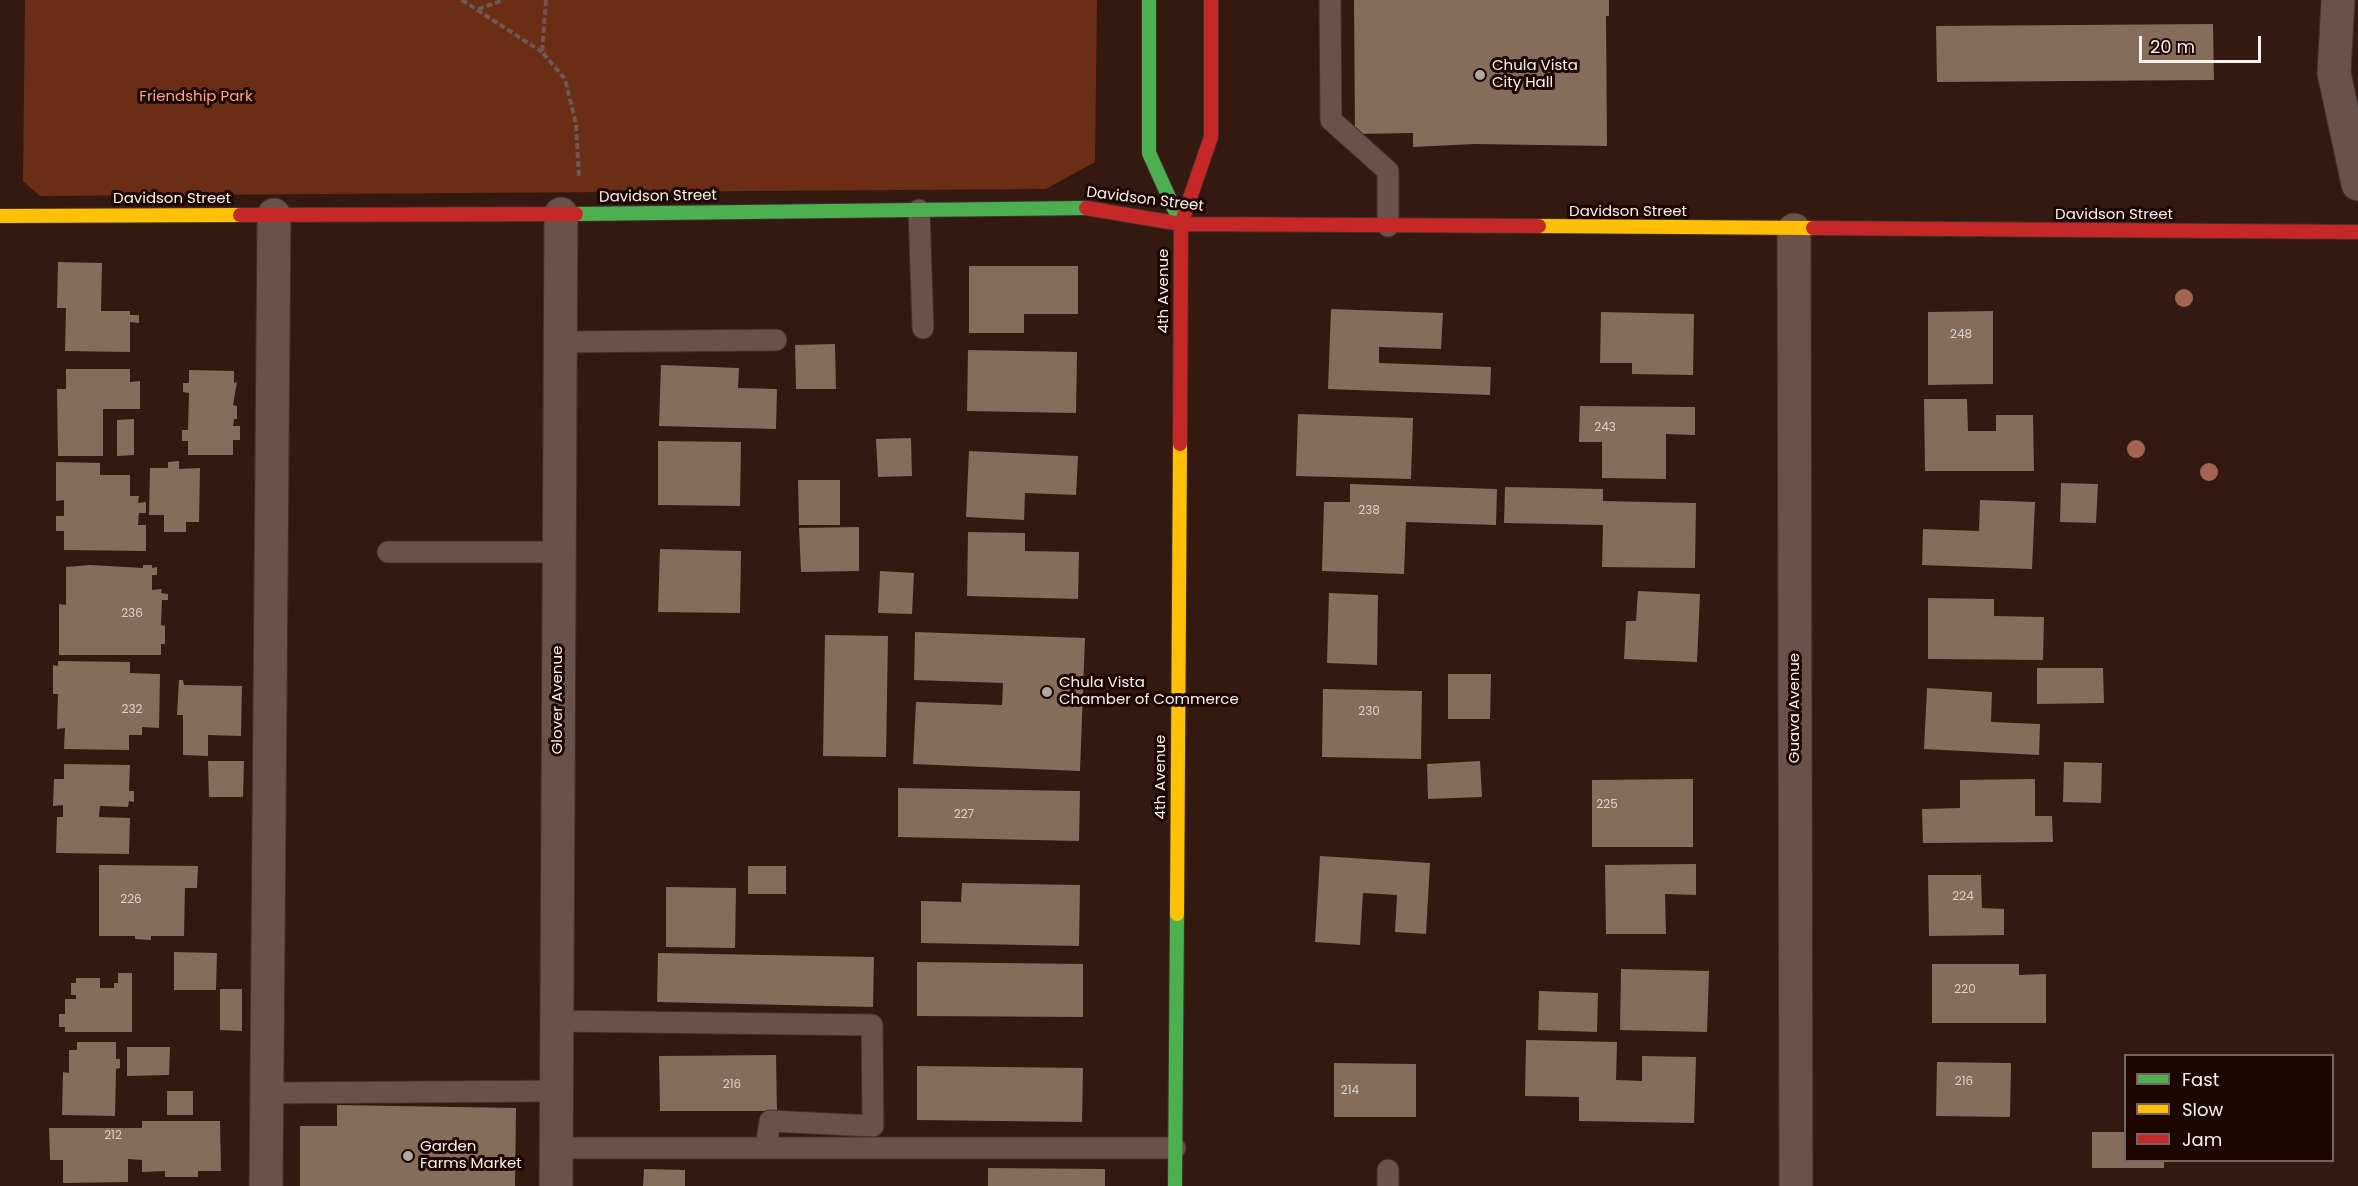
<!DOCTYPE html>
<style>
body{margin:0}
#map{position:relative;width:2358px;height:1186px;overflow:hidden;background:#331910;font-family:Poppins,sans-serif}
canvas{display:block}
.legend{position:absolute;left:2124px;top:1054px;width:210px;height:108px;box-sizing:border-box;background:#1d0500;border:2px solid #756460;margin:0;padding:8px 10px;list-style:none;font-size:18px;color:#faf2ef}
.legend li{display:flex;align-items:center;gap:12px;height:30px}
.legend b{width:30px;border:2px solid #756460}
.scale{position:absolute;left:2139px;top:36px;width:122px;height:27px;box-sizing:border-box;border:3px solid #faf2ef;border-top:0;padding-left:8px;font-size:18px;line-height:21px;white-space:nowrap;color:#faf2ef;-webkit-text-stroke:4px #1d0500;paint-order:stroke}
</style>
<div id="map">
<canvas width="2358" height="1186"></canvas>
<ul class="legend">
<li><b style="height:8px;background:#4caf50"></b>Fast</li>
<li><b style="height:8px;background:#ffc107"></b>Slow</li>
<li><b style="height:8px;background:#c62828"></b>Jam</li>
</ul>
<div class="scale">20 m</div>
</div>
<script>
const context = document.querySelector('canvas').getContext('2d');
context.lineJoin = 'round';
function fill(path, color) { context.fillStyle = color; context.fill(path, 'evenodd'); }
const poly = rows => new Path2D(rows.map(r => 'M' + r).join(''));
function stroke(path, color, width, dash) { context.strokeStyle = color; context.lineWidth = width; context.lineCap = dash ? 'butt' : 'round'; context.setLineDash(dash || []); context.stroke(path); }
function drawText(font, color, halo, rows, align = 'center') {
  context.font = font + ' Poppins,sans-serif'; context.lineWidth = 6; context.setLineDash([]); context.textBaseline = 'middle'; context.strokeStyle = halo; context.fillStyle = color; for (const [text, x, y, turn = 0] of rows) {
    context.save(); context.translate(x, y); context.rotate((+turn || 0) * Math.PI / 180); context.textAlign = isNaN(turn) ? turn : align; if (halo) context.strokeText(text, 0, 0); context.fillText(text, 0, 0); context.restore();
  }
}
const green = poly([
 [25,0,1097,0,1095,162,1046,189,40,196,23,181]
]);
const building = poly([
 [1354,0,1609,0,1609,16,1606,16,1607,146,1474,144,1413,147,1413,133,1355,134],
 [2213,24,2214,80,1937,82,1936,26],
 [58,262,102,263,101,311,130,311,130,315,139,315,139,323,130,322,130,352,65,351,66,308,57,308],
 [969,266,1078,266,1078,314,1024,314,1024,333,969,333],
 [1331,309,1443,313,1441,349,1379,347,1379,363,1491,367,1490,395,1328,389],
 [1993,311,1993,384,1928,385,1928,312],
 [1601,312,1694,314,1693,375,1632,374,1632,363,1600,363],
 [835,344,836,389,796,389,795,345],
 [968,350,1077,352,1076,413,967,411],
 [661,365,739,368,738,388,777,389,776,429,659,426],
 [66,369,130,369,130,382,140,381,140,409,103,409,103,456,58,456,57,389,66,389],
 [189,370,234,371,234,383,237,382,233,405,237,406,237,419,234,419,233,426,240,426,240,440,233,440,233,455,188,455,188,441,182,441,182,430,188,430,189,393,183,392,183,383,189,383],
 [1924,399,1967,399,1968,431,1996,431,1996,415,2033,415,2034,471,1925,471],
 [1580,406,1695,407,1695,435,1666,434,1666,479,1602,478,1602,442,1579,442],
 [1298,414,1413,418,1411,479,1296,476],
 [134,419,134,455,117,456,117,420],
 [911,438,912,476,878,477,876,439],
 [658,441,741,442,740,506,658,505],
 [969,451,1078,456,1076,495,1025,493,1024,520,966,517],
 [179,461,179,469,200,468,199,522,186,522,186,532,164,532,164,515,149,515,150,468,168,468,168,462],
 [56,462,100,463,100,475,130,475,130,496,139,496,138,503,146,502,146,513,139,513,138,525,146,525,146,551,64,550,64,531,56,531,56,516,64,516,64,500,56,501],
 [798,480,840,480,840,525,799,525],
 [2061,483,2098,484,2096,523,2060,522],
 [1350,484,1497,489,1496,525,1406,522,1404,574,1322,571,1324,502,1350,502],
 [1505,487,1603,489,1603,501,1696,503,1695,568,1602,567,1603,525,1504,523],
 [1980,500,2035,502,2032,569,1922,565,1923,529,1979,531],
 [859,527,859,571,801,572,799,528],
 [968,532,1025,533,1025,551,1079,552,1078,599,967,596],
 [660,549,741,551,740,613,658,612],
 [90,565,143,568,143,565,152,565,152,568,157,567,157,575,152,575,152,590,162,589,161,593,168,594,168,600,162,600,161,625,165,626,165,644,161,644,161,655,59,655,59,604,66,605,66,567],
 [880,571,914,573,912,614,878,613],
 [1638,591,1700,594,1697,662,1624,659,1626,621,1636,621],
 [1329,593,1378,595,1377,665,1327,663],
 [1928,598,1994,599,1994,616,2044,617,2043,660,1928,659],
 [915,632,1085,638,1080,771,913,764,916,702,1002,705,1003,683,914,680],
 [825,635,888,636,886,757,823,756],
 [58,661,130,662,130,673,160,674,159,728,142,727,142,735,129,735,129,750,64,749,65,728,57,729,58,694,53,694,53,665,58,666],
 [2037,668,2103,668,2104,703,2037,704],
 [1448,674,1491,674,1490,719,1448,719],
 [179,680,183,680,184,685,242,686,241,736,208,735,208,756,183,755,183,715,177,715],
 [1927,688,1992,692,1991,722,2040,724,2039,755,1924,749],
 [1323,689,1422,691,1421,759,1322,757],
 [208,761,244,761,243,797,209,797],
 [1480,761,1482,797,1428,799,1427,764],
 [2064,762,2102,763,2101,803,2063,802],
 [64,764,130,765,129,791,134,791,134,802,129,801,128,807,100,806,99,817,130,818,129,854,56,853,57,817,63,817,63,805,53,806,54,779,64,779],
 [1693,779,1693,847,1592,847,1592,780],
 [2035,779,2035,816,2052,816,2053,842,1923,843,1922,809,1960,808,1960,780],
 [898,788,1080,791,1079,841,898,837],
 [1320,856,1430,863,1426,934,1395,932,1397,895,1363,893,1360,945,1315,942],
 [1696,864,1696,895,1665,894,1666,934,1606,934,1605,865],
 [99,865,198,866,197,888,185,888,184,936,151,936,151,940,135,939,135,936,99,936],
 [748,866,786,866,786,894,748,894],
 [1928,875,1981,875,1982,908,2004,909,2004,935,1929,936],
 [962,883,1080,885,1079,946,921,943,921,901,961,902],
 [666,887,736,888,735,948,666,947],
 [174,952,217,953,216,990,174,990],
 [658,953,874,957,873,1007,657,1002],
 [917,962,1083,964,1083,1017,917,1016],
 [1932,964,2019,964,2019,975,2046,974,2046,1023,1932,1023],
 [1621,969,1709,971,1707,1032,1620,1030],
 [118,973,132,973,132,1032,65,1032,65,1027,59,1027,59,1014,65,1014,65,999,76,999,76,995,71,995,71,983,76,983,76,978,100,978,100,988,114,988,114,983,118,983],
 [220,989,242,989,242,1031,220,1030],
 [1539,991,1598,993,1597,1032,1538,1030],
 [1526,1040,1617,1042,1616,1080,1642,1081,1642,1056,1696,1057,1694,1123,1579,1121,1579,1097,1525,1096],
 [77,1042,116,1042,116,1059,120,1059,120,1068,116,1069,115,1116,62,1115,63,1072,69,1073,69,1050,77,1050],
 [127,1047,170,1047,169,1075,127,1076],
 [776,1055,777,1111,660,1111,659,1056],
 [1937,1062,2011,1063,2010,1117,1936,1116],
 [1334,1063,1416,1064,1416,1117,1334,1117],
 [917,1066,1083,1068,1082,1122,917,1120],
 [167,1091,193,1091,193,1115,167,1115],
 [337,1105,516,1108,515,1186,300,1186,300,1126,337,1126],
 [142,1121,220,1121,221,1171,198,1171,198,1177,165,1177,165,1171,142,1172,142,1160,128,1159,128,1182,63,1183,63,1160,50,1160,49,1128,142,1128],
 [2092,1132,2126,1132,2126,1160,2164,1160,2164,1168,2092,1168],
 [988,1168,1105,1169,1105,1186,988,1186],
 [644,1169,685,1170,685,1186,643,1186]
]);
const path = poly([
 [462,0,542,52],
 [546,0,542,52,565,79,576,124,579,178],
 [478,9,504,0]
]);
const lane = poly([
 [1330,0,1331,120,1388,171,1388,226],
 [919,210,923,328],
 [560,342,776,340],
 [388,552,559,552],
 [557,1021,872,1025,873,1126,770,1121,766,1147],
 [267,1093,557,1091],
 [556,1148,1175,1148],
 [1388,1186,1388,1170]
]);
const street = poly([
 [2338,0,2334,73,2358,184],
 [1794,230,1796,1186],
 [266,1186,274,215],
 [556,1186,561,214]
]);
const fast = poly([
 [1149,0,1149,153,1181,224],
 [576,214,1086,208],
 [1175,1186,1177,914]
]);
const slow = poly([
 [0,216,240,215],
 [1539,226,1813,228],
 [1177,914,1180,444]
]);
const jam = poly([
 [1086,208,1181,224,1539,226],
 [240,215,576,214],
 [1813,228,2358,232],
 [1180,444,1181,224,1211,137,1211,0]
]);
const trees = [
 [2184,298],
 [2136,449],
 [2209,472]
];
const markers = [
 [1480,75,6,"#b4a6a1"],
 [1047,692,6,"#b4a6a1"],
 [408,1156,6,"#b4a6a1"]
];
const numberNames = [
 ["248",1961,335],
 ["243",1605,428],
 ["238",1369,511],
 ["236",132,614],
 ["232",132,710],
 ["230",1369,712],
 ["225",1607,805],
 ["227",964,815],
 ["224",1963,897],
 ["226",131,900],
 ["220",1965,990],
 ["216",1964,1082],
 ["216",732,1085],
 ["214",1350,1091],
 ["212",113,1136]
];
const poiNames = [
 ["Chula Vista",1492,66],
 ["City Hall",1492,83],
 ["Chula Vista",1059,683],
 ["Chamber of Commerce",1059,700],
 ["Garden",420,1147],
 ["Farms Market",420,1164]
];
const parkNames = [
 ["Friendship Park",196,97]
];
const streetNames = [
 ["Davidson Street",658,197,-1],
 ["Davidson Street",172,199],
 ["Davidson Street",1145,200,7],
 ["Davidson Street",1628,212],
 ["Davidson Street",2114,215],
 ["4th Avenue",1164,291,-90],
 ["Glover Avenue",558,700,-90],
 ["Guava Avenue",1795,708,-90],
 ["4th Avenue",1161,777,-90]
];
fill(green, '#6b2e14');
fill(building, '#866c5a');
stroke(lane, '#41302d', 23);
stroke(street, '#41302d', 35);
stroke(fast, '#41302d', 16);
stroke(slow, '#41302d', 16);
stroke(jam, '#41302d', 16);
stroke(path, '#6d5951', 4, [6, 3]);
stroke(lane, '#6a5249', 21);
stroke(street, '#6a5249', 33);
stroke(fast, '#4caf50', 14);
stroke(slow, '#ffc107', 14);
stroke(jam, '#c62828', 14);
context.fillStyle = '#a26650';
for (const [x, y] of trees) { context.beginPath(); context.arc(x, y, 9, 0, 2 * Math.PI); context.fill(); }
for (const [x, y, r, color] of markers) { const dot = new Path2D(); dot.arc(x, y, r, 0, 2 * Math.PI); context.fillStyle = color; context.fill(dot); stroke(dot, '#1d0500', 2); }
drawText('12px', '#ddd0ca', null, numberNames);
drawText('15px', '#faf2ef', '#1d0500', poiNames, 'left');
drawText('15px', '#fda585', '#1d0500', parkNames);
drawText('15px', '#faf2ef', '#1d0500', streetNames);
</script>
